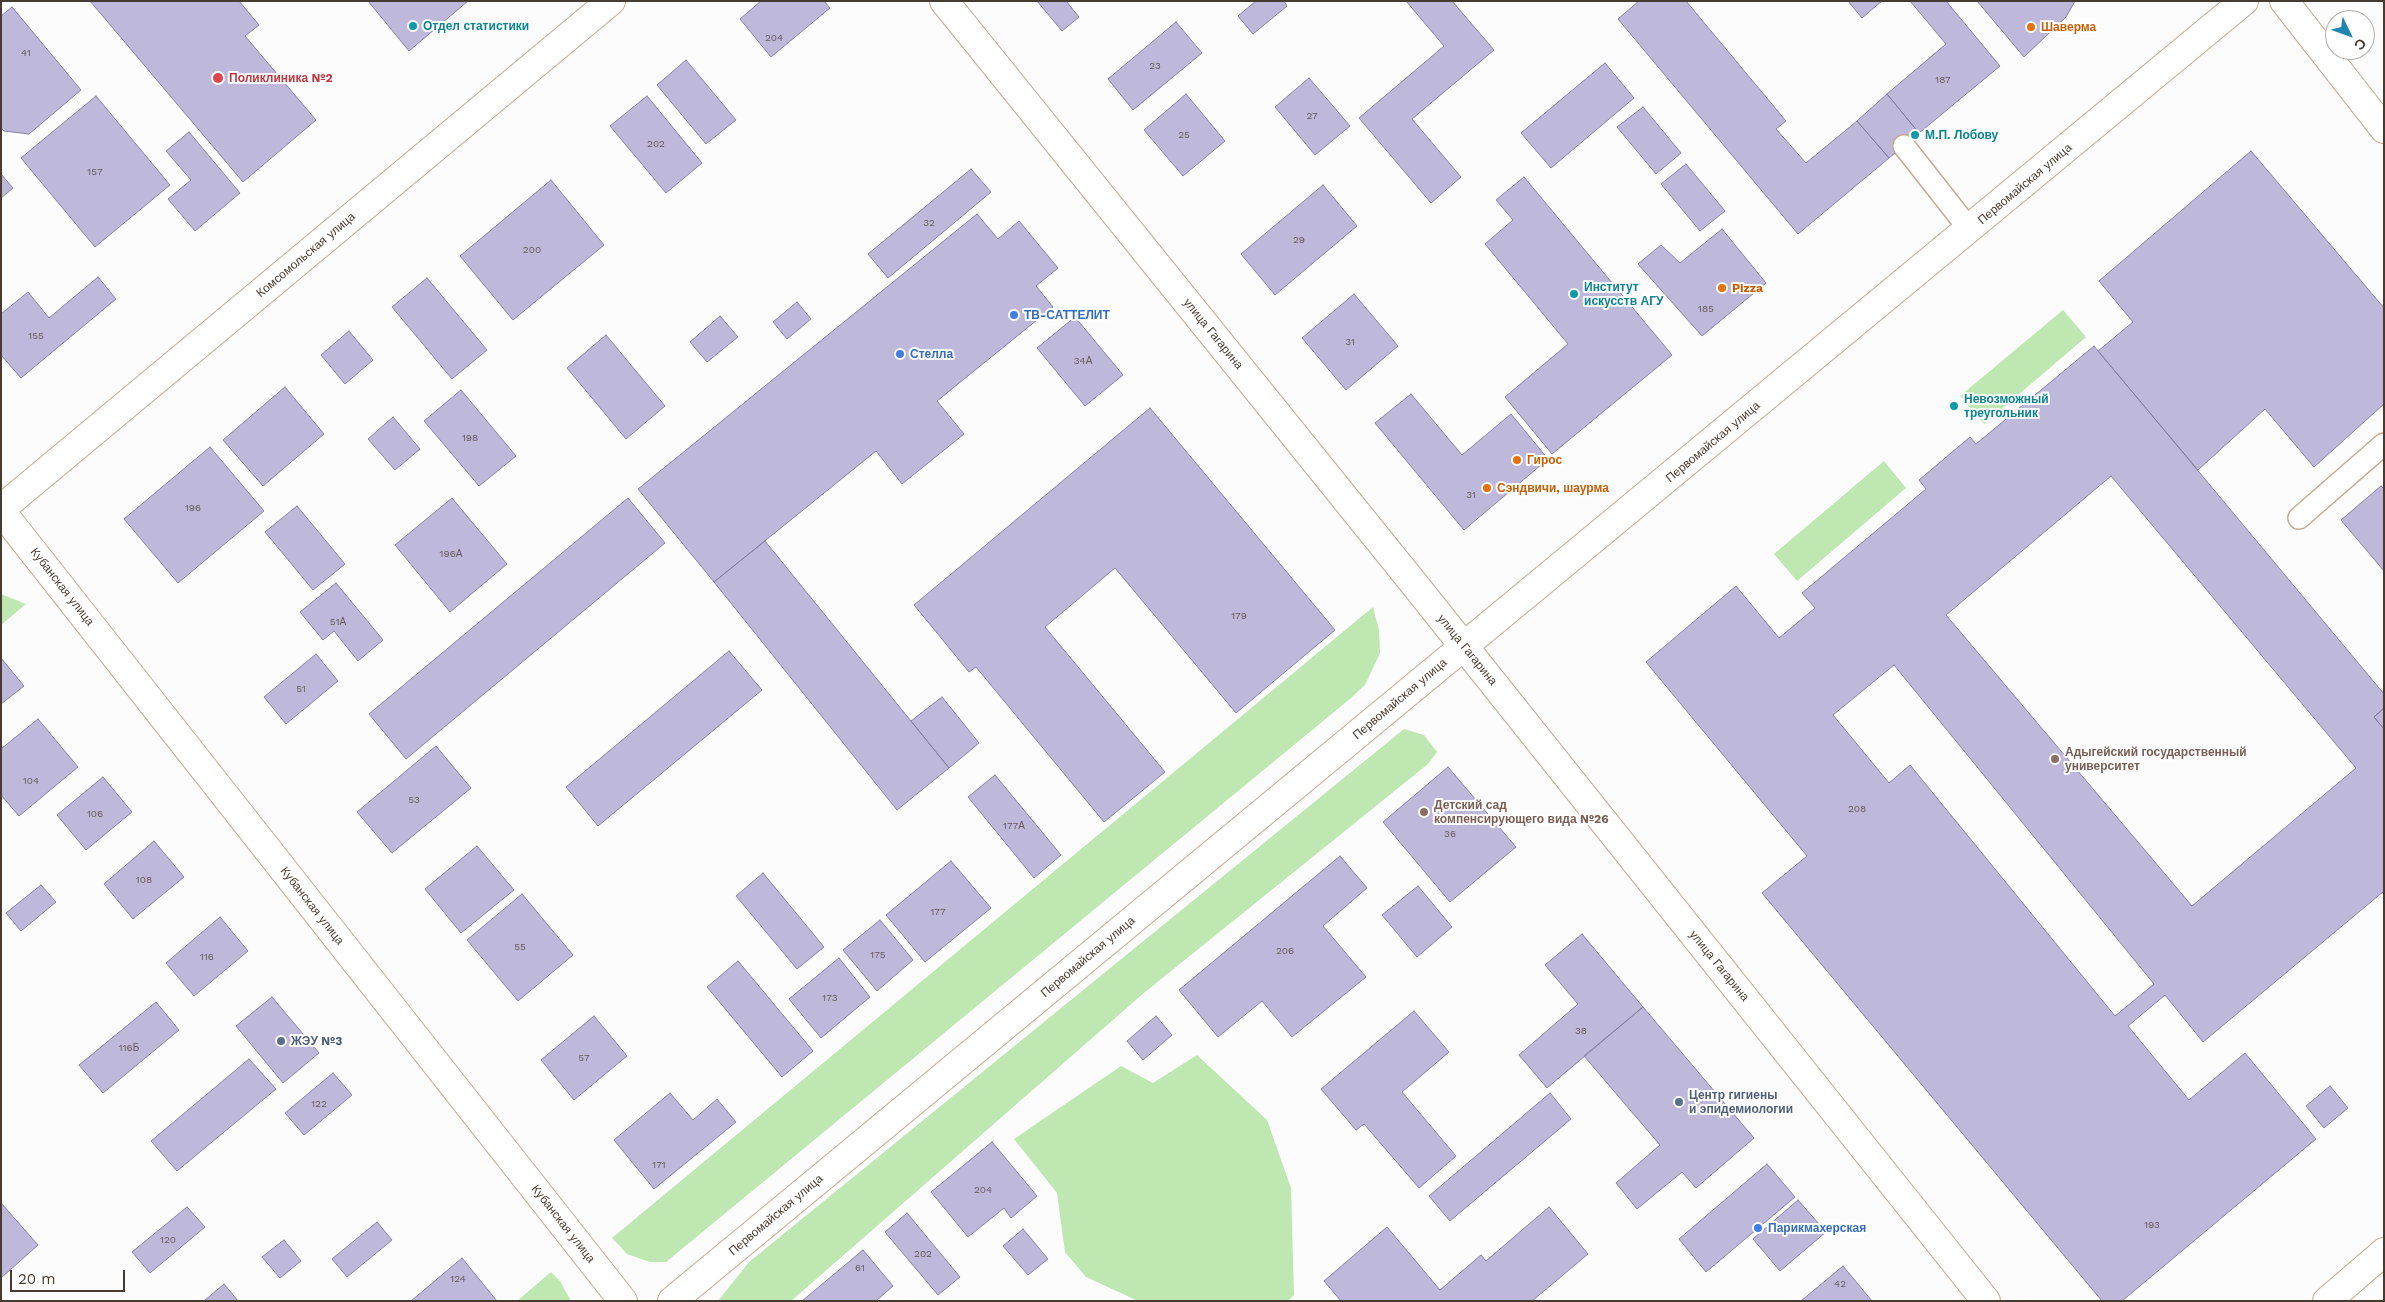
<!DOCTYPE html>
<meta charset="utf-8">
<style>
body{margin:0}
#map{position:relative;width:2385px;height:1302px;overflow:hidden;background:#fcfcfc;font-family:"Work Sans",sans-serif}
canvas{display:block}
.frame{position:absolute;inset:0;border:2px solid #463b30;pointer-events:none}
.north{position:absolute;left:2325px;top:10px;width:50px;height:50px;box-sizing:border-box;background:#fff;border:1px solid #b5b1ac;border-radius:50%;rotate:132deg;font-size:14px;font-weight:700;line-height:20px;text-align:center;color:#463b30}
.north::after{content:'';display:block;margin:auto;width:18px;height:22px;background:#2085af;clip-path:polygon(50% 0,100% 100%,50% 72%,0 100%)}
.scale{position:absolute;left:10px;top:1270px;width:115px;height:22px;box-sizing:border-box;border:2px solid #463b30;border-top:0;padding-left:6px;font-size:15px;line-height:18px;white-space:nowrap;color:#463b30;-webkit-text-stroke:4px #fff;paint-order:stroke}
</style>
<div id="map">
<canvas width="2385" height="1302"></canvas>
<div class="frame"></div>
<div class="north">С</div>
<div class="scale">20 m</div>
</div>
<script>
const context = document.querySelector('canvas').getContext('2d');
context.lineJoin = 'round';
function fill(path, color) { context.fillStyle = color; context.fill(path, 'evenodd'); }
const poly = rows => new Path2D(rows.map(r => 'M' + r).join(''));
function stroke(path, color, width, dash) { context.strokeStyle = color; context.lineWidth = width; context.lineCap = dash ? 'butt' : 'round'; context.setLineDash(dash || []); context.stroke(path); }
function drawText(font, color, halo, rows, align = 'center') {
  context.font = font + ' "Work Sans",sans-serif'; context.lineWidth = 4; context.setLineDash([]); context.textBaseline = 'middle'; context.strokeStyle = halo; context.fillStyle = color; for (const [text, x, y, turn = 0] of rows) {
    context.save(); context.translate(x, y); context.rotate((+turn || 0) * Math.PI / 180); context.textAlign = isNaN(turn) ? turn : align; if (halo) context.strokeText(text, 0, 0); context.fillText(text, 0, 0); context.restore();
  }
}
const green = poly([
 [2063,310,2086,337,1984,424,1960,396],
 [1884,461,1906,488,1797,581,1774,554],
 [1,594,26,604,1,625],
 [1373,607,1379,630,1380,653,1365,685,1351,698,666,1262,650,1262,627,1254,612,1238],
 [1404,729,1424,735,1437,752,1428,764,1145,992,791,1301,718,1301,749,1262],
 [1197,1055,1267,1120,1291,1188,1294,1295,1288,1301,1138,1301,1086,1277,1065,1252,1057,1193,1014,1139,1121,1066,1153,1083],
 [551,1272,560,1281,571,1301,517,1301]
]);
const building = poly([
 [90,1,239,1,259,25,245,36,316,120,243,182,90,1],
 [368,1,468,1,409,51,368,1],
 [761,1,824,1,830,8,771,57,740,19,761,1],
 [1037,1,1066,1,1079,17,1062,31,1037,1],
 [1256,1,1284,1,1287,6,1253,34,1238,16,1256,1],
 [1406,1,1452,1,1494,50,1412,119,1461,177,1431,203,1359,118,1444,46,1406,1],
 [1639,1,1686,1,1786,121,1776,129,1806,163,1857,121,1889,158,1798,234,1618,19,1639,1],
 [1848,1,1882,1,1862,18,1848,1],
 [1910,1,1946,1,2000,66,1919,133,1887,94,1946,44,1910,1],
 [1977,1,2075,1,2066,17,2024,57,1977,1],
 [12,7,81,90,29,134,4,131,1,128,1,16,12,7],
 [1176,22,1202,53,1133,110,1108,79,1176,22],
 [686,60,736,120,706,144,657,85,686,60],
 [1605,63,1634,98,1551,168,1521,133,1605,63],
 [1309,78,1350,126,1315,155,1275,107,1309,78],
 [1186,94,1225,141,1183,176,1144,130,1186,94],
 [1887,94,1919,133,1889,158,1857,121,1887,94],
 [96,96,170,185,95,247,21,158,96,96],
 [647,96,702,163,666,193,610,126,647,96],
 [1643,107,1681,153,1656,174,1617,127,1643,107],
 [189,132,240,193,195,231,168,199,191,180,166,151,189,132],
 [2251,151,2384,308,2384,404,2314,467,2265,409,2198,470,2098,351,2133,322,2099,281,2251,151],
 [1686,164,1725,211,1700,231,1661,184,1686,164],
 [971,169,991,192,888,278,868,254,971,169],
 [1,174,13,188,1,198,1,174],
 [1524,177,1672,355,1552,454,1505,397,1568,344,1485,244,1513,220,1496,200,1524,177],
 [551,180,604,245,513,320,460,256,551,180],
 [1323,185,1357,226,1275,295,1241,254,1323,185],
 [977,214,998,239,1019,221,1058,268,1036,286,1053,307,937,401,964,434,902,484,876,451,714,582,638,489,977,214],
 [1722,229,1766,283,1702,336,1638,264,1661,245,1680,263,1722,229],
 [98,277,116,299,21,378,1,355,1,314,28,292,49,318,98,277],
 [427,278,487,350,452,379,392,307,427,278],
 [1354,294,1398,346,1346,390,1302,338,1354,294],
 [797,302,811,319,787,339,773,322,797,302],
 [720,316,738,337,707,362,690,342,720,316],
 [1075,317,1123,375,1085,406,1037,348,1075,317],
 [349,331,373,360,345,384,321,355,349,331],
 [606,335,665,406,626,439,567,368,606,335],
 [2094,346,2384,694,2384,708,2374,717,2384,729,2384,891,2203,1042,2165,995,2128,1026,2189,1100,2245,1053,2316,1139,2122,1301,2102,1301,1762,893,1807,856,1646,662,1736,586,1779,638,1815,608,1802,593,1926,489,1919,480,1970,437,1976,444,2094,346],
 [2111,476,2356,768,2192,906,1946,615,2111,476],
 [1894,665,2154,984,2115,1016,1910,765,1889,783,1833,715,1894,665],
 [285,387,324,434,263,486,223,440,285,387],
 [461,390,516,456,479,486,424,421,461,390],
 [1411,394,1462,455,1511,414,1548,459,1464,530,1375,423,1411,394],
 [1150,408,1335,630,1236,713,1115,568,1045,627,1165,772,1104,822,976,667,969,672,914,605,1150,408],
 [393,417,420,449,395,470,368,439,393,417],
 [210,447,264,511,178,583,124,519,210,447],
 [2381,486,2384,489,2384,571,2341,520,2381,486],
 [452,498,507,564,450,612,395,545,452,498],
 [628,498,665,543,406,759,369,714,628,498],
 [297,506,345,564,313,590,265,532,297,506],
 [765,541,949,768,897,810,714,582,765,541],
 [336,583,383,640,358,661,334,631,323,640,300,612,336,583],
 [729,651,762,690,598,826,566,787,729,651],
 [316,654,338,681,286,724,264,697,316,654],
 [1,658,24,686,1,704,1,658],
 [942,697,979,743,949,768,911,721,942,697],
 [2384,708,2384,729,2374,717,2384,708],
 [38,719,78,767,19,816,1,795,1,749,38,719],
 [436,746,471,788,392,853,357,812,436,746],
 [1448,767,1516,847,1450,902,1383,822,1448,767],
 [995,775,1061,855,1034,878,968,797,995,775],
 [103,777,132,812,86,850,57,815,103,777],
 [154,841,184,877,133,919,104,884,154,841],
 [477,846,514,890,461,933,425,889,477,846],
 [1340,856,1367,888,1323,926,1366,977,1292,1037,1262,1001,1218,1037,1179,990,1340,856],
 [951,861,991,908,925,962,886,915,951,861],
 [763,873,824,947,797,969,736,896,763,873],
 [41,885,56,902,21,931,6,913,41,885],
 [1418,886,1452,927,1417,957,1382,915,1418,886],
 [522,894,573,955,518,1001,467,940,522,894],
 [220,917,248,951,194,996,166,963,220,917],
 [880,920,913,960,877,991,843,950,880,920],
 [1582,934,1643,1007,1547,1088,1519,1055,1578,1004,1545,965,1582,934],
 [839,958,870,997,821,1038,789,999,839,958],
 [738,961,813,1051,782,1077,707,987,738,961],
 [272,997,319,1053,283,1083,236,1026,272,997],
 [156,1002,179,1030,103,1093,79,1065,156,1002],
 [1643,1007,1754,1138,1696,1188,1682,1172,1637,1209,1616,1183,1660,1145,1584,1056,1643,1007],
 [1414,1011,1449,1052,1402,1092,1456,1156,1419,1188,1364,1124,1356,1130,1321,1089,1414,1011],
 [594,1016,627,1056,574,1100,541,1060,594,1016],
 [1156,1016,1172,1035,1143,1060,1127,1041,1156,1016],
 [249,1059,276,1089,177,1171,151,1141,249,1059],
 [333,1073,352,1095,304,1135,285,1113,333,1073],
 [2330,1086,2348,1108,2324,1128,2306,1106,2330,1086],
 [670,1093,693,1120,717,1099,736,1122,654,1189,614,1140,670,1093],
 [1550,1093,1571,1119,1450,1221,1429,1196,1550,1093],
 [992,1142,1037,1196,1011,1218,1004,1208,968,1237,931,1192,992,1142],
 [1767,1164,1795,1197,1706,1272,1679,1239,1767,1164],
 [1798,1200,1826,1232,1780,1271,1753,1239,1798,1200],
 [1,1203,38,1245,1,1278,1,1203],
 [187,1207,205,1227,150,1273,132,1252,187,1207],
 [1549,1207,1588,1254,1532,1301,1341,1301,1324,1281,1387,1227,1440,1290,1481,1255,1486,1261,1549,1207],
 [907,1213,960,1277,938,1295,885,1232,907,1213],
 [377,1222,392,1240,347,1277,332,1259,377,1222],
 [1023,1229,1048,1259,1028,1275,1003,1246,1023,1229],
 [284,1240,301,1261,280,1278,262,1257,284,1240],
 [863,1250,893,1286,876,1301,802,1301,863,1250],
 [462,1258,497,1301,411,1301,462,1258],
 [1843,1266,1872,1301,1801,1301,1843,1266],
 [224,1284,238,1301,204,1301,224,1284]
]);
const lane = poly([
 [1904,146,1970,230],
 [2299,518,2384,444]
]);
const street = poly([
 [1,509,611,1],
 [1,511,623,1301],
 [672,1301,2244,1]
]);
const secondary = poly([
 [2284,1,2384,129],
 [2327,1301,2384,1252]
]);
const primary = poly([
 [944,1,1415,585,1986,1301]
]);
const markers = [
 [413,26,5,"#0f9aa8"],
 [2031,27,5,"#e8710a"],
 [218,78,6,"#e0444e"],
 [1915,135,5,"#0f9aa8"],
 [1722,288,5,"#e8710a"],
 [1574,294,5,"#0f9aa8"],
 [1014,315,5,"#3f7fe0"],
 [900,354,5,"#3f7fe0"],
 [1954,406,5,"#0f9aa8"],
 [1517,460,5,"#e8710a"],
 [1487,488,5,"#e8710a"],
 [2055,759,5,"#8d6e63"],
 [1424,812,5,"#8d6e63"],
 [281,1041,5,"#5c6f8a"],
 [1679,1102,5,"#5c6f8a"],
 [1758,1228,5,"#3f7fe0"]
];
const numberNames = [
 ["204",774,38],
 ["41",26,53],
 ["23",1155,66],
 ["187",1943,80],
 ["27",1312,116],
 ["25",1184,135],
 ["202",656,144],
 ["157",95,172],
 ["32",929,223],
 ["29",1299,240],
 ["200",532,250],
 ["185",1706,309],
 ["155",36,336],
 ["31",1350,342],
 ["34А",1083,361],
 ["198",470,438],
 ["31",1471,495],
 ["196",193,508],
 ["196А",451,554],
 ["179",1239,616],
 ["51А",338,622],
 ["51",301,689],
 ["104",31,781],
 ["53",414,800],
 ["208",1857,809],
 ["106",95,814],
 ["177А",1014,826],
 ["36",1450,834],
 ["108",144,880],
 ["177",938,912],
 ["55",520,947],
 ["206",1285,951],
 ["175",878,955],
 ["116",207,957],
 ["173",830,998],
 ["38",1581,1031],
 ["116Б",129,1048],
 ["57",584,1058],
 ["122",319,1104],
 ["171",659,1165],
 ["204",983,1190],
 ["193",2152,1225],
 ["120",168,1240],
 ["202",923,1254],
 ["61",860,1268],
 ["124",458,1279],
 ["42",1840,1284]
];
const cultureNames = [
 ["Отдел статистики",423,26],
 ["М.П. Лобову",1925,135],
 ["Институт",1584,287],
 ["искусств АГУ",1584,301],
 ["Невозможный",1964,399],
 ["треугольник",1964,413]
];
const foodNames = [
 ["Шаверма",2041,27],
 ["Pizza",1732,288],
 ["Гирос",1527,460],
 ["Сэндвичи, шаурма",1497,488]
];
const healthNames = [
 ["Поликлиника №2",229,78]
];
const streetNames = [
 ["Первомайская улица",2025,184,-40],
 ["Комсомольская улица",306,255,-40],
 ["улица Гагарина",1213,334,51],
 ["Первомайская улица",1713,442,-40],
 ["Кубанская улица",62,587,52],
 ["улица Гагарина",1467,650,51],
 ["Первомайская улица",1400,699,-40],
 ["Кубанская улица",312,906,52],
 ["Первомайская улица",1088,957,-40],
 ["улица Гагарина",1719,966,51],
 ["Первомайская улица",776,1215,-40],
 ["Кубанская улица",563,1224,52]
];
const shopNames = [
 ["ТВ-САТТЕЛИТ",1024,315],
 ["Стелла",910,354],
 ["Парикмахерская",1768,1228]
];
const educationNames = [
 ["Адыгейский государственный",2065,752],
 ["университет",2065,766],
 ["Детский сад",1434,805],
 ["компенсирующего вида №26",1434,819]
];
const serviceNames = [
 ["ЖЭУ №3",291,1041],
 ["Центр гигиены",1689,1095],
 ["и эпидемиологии",1689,1109]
];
fill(green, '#bee7b1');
fill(building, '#beb8da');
stroke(building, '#8781a1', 1);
stroke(lane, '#c6ab91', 24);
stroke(street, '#c6ab91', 30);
stroke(secondary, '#c6ab91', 30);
stroke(primary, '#c6ab91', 30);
stroke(lane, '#fff', 21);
stroke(street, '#fff', 28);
stroke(secondary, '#fff', 28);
stroke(primary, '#fff', 28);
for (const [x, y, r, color] of markers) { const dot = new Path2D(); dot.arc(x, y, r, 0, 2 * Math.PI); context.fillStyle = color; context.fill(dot); stroke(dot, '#fff', 2); }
drawText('10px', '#645a5a', null, numberNames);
drawText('bold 12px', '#0d838f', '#fff', cultureNames, 'left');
drawText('bold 12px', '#c56008', '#fff', foodNames, 'left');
drawText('bold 12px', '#be3a42', '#fff', healthNames, 'left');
drawText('12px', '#463b30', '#fff', streetNames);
drawText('bold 12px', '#366cbe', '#fff', shopNames, 'left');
drawText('bold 12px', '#785e54', '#fff', educationNames, 'left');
drawText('bold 12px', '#4e5e75', '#fff', serviceNames, 'left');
</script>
